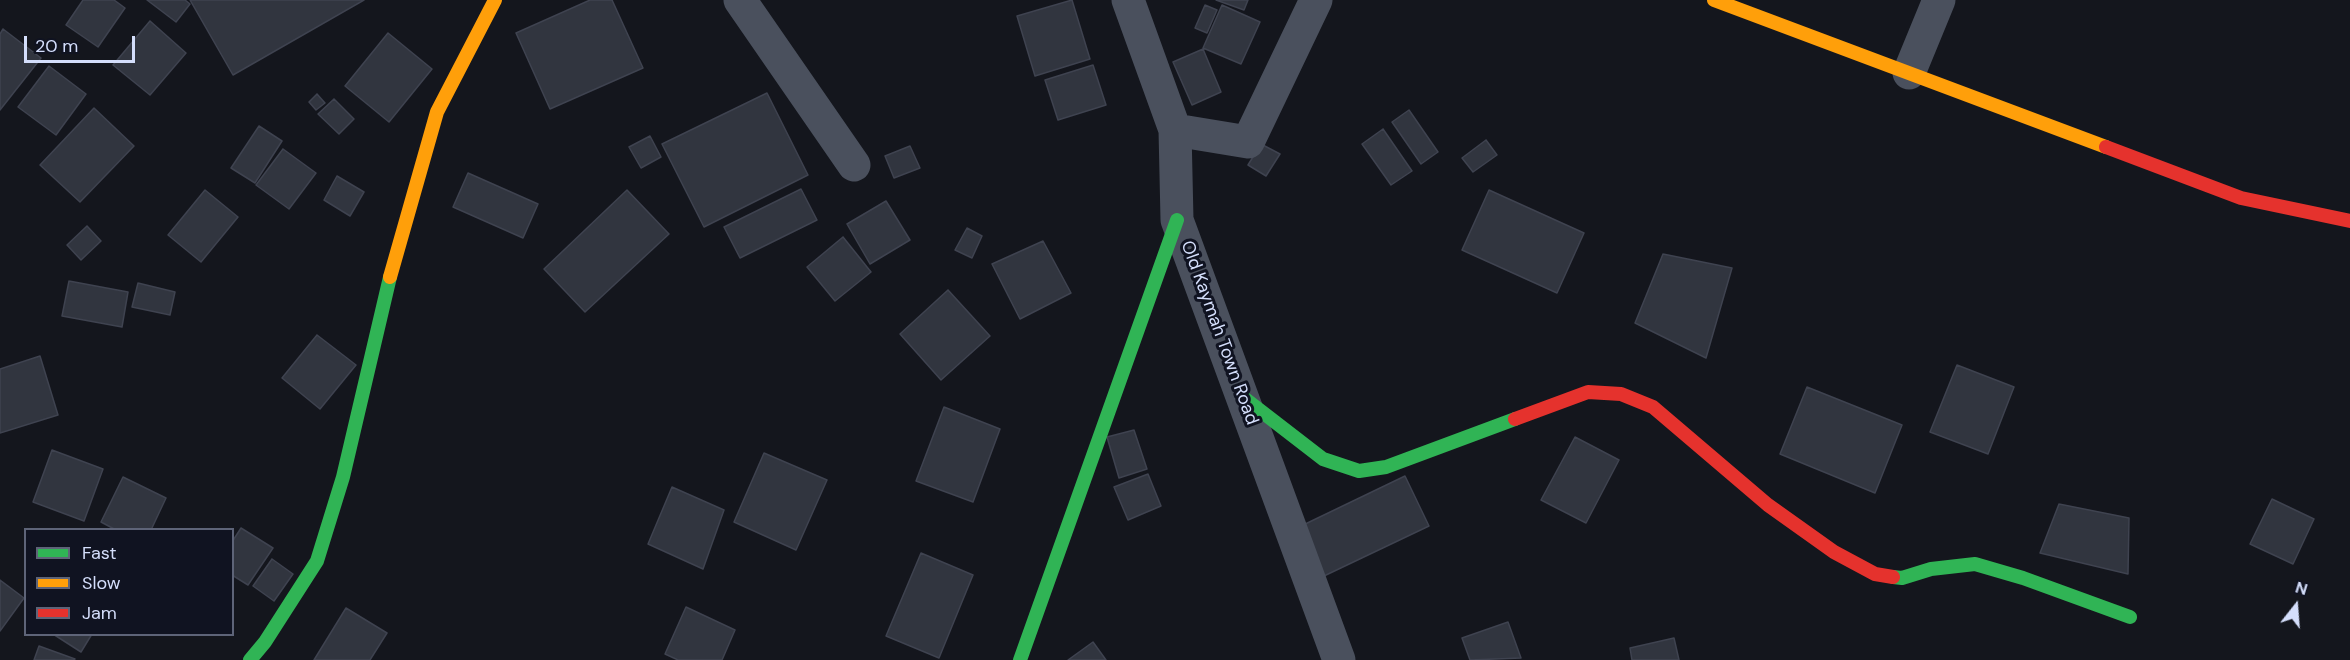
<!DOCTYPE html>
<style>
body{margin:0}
#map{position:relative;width:2350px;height:660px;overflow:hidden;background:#14161d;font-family:"DM Sans",sans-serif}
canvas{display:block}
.legend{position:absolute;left:24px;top:528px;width:210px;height:108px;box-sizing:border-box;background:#101321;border:2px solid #5e6478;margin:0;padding:8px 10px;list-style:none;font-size:18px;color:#d4defb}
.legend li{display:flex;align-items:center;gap:12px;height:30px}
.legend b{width:30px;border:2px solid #5e6478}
.north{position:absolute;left:2266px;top:576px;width:60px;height:60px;-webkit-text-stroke:4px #101321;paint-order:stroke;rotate:17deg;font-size:16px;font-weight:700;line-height:24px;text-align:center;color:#d4defb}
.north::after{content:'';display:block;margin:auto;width:21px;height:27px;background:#d4defb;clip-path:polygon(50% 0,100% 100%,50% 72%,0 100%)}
.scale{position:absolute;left:24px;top:36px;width:111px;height:27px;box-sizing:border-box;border:3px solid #d4defb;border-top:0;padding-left:8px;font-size:18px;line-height:21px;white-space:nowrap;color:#d4defb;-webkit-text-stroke:4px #101321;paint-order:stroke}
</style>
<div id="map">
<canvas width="2350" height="660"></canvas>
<ul class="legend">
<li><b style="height:8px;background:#30b455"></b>Fast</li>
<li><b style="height:8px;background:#ff9f0a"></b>Slow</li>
<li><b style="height:8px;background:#e5322d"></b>Jam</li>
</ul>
<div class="north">N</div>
<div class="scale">20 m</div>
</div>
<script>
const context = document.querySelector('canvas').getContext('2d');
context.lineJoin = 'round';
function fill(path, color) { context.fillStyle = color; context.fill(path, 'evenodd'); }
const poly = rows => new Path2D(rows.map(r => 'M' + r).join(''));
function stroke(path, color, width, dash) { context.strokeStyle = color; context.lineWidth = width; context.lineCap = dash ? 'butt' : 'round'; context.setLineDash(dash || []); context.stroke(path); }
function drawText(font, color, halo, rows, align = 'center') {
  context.font = font + ' "DM Sans",sans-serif'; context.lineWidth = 6; context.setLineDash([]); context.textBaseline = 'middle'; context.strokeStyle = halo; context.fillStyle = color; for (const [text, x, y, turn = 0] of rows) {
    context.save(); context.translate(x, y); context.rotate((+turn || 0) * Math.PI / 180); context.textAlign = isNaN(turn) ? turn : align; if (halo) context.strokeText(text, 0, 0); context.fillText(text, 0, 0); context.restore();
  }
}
const building = poly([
 [83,0,114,0,125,8,98,47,66,25,83,0],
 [147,0,185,0,190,4,176,22,147,0],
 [190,0,364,0,233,75,190,0],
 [590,0,612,0,643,68,550,109,516,33,590,0],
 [1072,0,1090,59,1035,76,1017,16,1072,0],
 [1216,0,1248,0,1244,10,1216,0],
 [1205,5,1217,10,1207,33,1195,28,1205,5],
 [1222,5,1260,22,1241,64,1203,48,1222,5],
 [150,21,186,53,150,95,113,65,150,21],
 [3,29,41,58,0,110,0,34,3,29],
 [388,33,432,69,389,122,345,86,388,33],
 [1203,49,1221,92,1192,105,1173,62,1203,49],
 [1093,65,1106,105,1058,120,1045,80,1093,65],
 [49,66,86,94,56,135,18,107,49,66],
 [767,93,808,175,704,227,662,144,767,93],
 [317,94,325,103,316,110,309,102,317,94],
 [334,99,354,119,339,134,318,114,334,99],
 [94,108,134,146,80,202,40,165,94,108],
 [1409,110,1438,152,1421,164,1392,122,1409,110],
 [259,126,282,141,255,183,231,168,259,126],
 [1383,129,1412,171,1391,185,1362,144,1383,129],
 [650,136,661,157,641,168,629,147,650,136],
 [1486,140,1497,155,1473,172,1462,158,1486,140],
 [1261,144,1280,154,1266,176,1248,165,1261,144],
 [910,146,920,168,894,178,885,156,910,146],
 [283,149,316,173,289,209,256,185,283,149],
 [468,173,538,204,523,238,453,207,468,173],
 [337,176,364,192,350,216,324,200,337,176],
 [801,189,817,220,740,258,724,227,801,189],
 [205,190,238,217,201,262,168,235,205,190],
 [627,190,669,234,585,312,544,269,627,190],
 [1489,190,1584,233,1557,293,1462,250,1489,190],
 [886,201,910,240,870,264,847,224,886,201],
 [87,226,101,241,81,260,67,245,87,226],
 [967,228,982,236,972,258,955,250,967,228],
 [843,237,871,272,835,301,807,267,843,237],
 [1043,241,1071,293,1020,319,992,264,1043,241],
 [1663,254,1732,268,1706,358,1635,323,1663,254],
 [69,281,128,292,122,327,62,316,69,281],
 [138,283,175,292,170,315,132,307,138,283],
 [948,290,990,336,941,380,900,334,948,290],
 [317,335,356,365,320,409,282,378,317,335],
 [40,356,58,415,0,433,0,369,40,356],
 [1957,365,2014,387,1988,454,1930,432,1957,365],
 [1807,387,1902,425,1875,493,1780,454,1807,387],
 [944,407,1000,429,973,502,916,481,944,407],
 [1134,430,1147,469,1119,478,1107,437,1134,430],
 [1575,437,1619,460,1586,523,1541,500,1575,437],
 [52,450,103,469,84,521,33,502,52,450],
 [764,453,827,480,796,550,734,522,764,453],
 [1148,474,1161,506,1128,520,1114,487,1148,474],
 [1405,476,1429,526,1324,576,1299,527,1405,476],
 [123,477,166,498,151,530,116,530,101,522,123,477],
 [672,487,724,510,703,569,648,544,672,487],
 [2272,499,2314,519,2293,564,2250,544,2272,499],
 [2059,504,2129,518,2128,574,2040,553,2059,504],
 [241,528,273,548,248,585,232,575,232,542,241,528],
 [921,553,973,575,939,658,886,636,921,553],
 [272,559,293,574,274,601,253,586,272,559],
 [0,580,24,598,0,631,0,580],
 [686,607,735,630,722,660,678,660,665,654,686,607],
 [346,608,387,633,370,660,314,660,346,608],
 [1508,622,1521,658,1470,660,1462,638,1508,622],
 [53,634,92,634,81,652,53,634],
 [1674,638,1679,660,1632,660,1630,648,1674,638],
 [1093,642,1106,660,1068,660,1093,642],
 [39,646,75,659,74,660,34,660,39,646]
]);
const street = poly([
 [740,0,854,165],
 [1128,0,1175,130,1177,220,1339,660],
 [1909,73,1939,0],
 [1175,130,1248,142,1316,0]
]);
const fast = poly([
 [1244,398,1323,459,1359,471,1386,467,1515,419],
 [1893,577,1902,578,1931,569,1975,564,2023,578,2130,617],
 [250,660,265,642,317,561,343,477,390,277],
 [1020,660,1177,220]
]);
const slow = poly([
 [1714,0,2106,147],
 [390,277,437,112,495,0]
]);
const jam = poly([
 [2106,147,2241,198,2350,221],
 [1515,419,1588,392,1621,394,1653,407,1768,505,1834,552,1875,574,1893,577]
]);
const streetNames = [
 ["Old Kaymah Town Road",1219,333,70]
];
fill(building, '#31353f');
stroke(building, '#3f4350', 1.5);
stroke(street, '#4a505d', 33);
stroke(fast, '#30b455', 14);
stroke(slow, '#ff9f0a', 14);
stroke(jam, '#e5322d', 14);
drawText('18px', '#d4defb', '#101321', streetNames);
</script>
